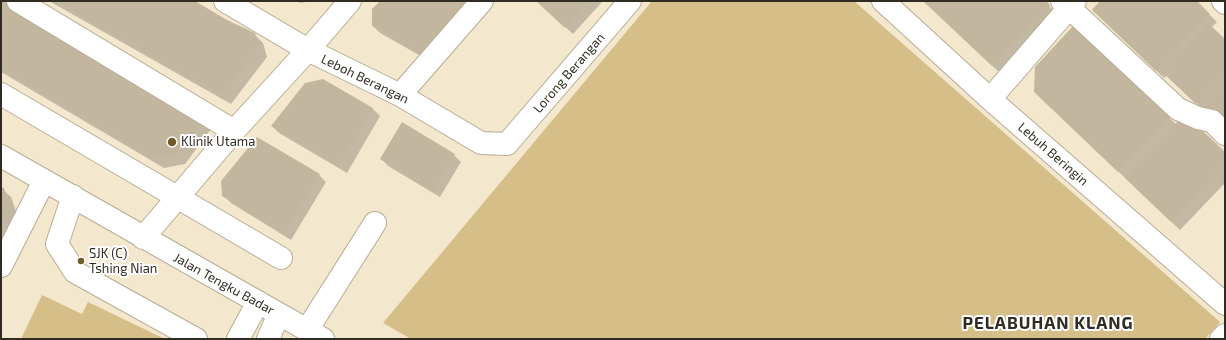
<!DOCTYPE html>
<style>
body{margin:0}
#map{position:relative;width:1226px;height:340px;overflow:hidden;background:#f3e7cd;font-family:"Exo 2",sans-serif}
canvas{display:block}
.frame{position:absolute;inset:0;border:2px solid #302c22;pointer-events:none}
</style>
<div id="map">
<canvas width="1226" height="340"></canvas>
<div class="frame"></div>
</div>
<script>
const context = document.querySelector('canvas').getContext('2d');
context.lineJoin = 'round';
function fill(path, color) { context.fillStyle = color; context.fill(path, 'evenodd'); }
const poly = rows => new Path2D(rows.map(r => 'M' + r).join(''));
function stroke(path, color, width, dash) { context.strokeStyle = color; context.lineWidth = width; context.lineCap = dash ? 'butt' : 'round'; context.setLineDash(dash || []); context.stroke(path); }
function drawText(font, color, halo, rows, align = 'center') {
  context.font = font + ' "Exo 2",sans-serif'; context.lineWidth = 4; context.setLineDash([]); context.textBaseline = 'middle'; context.strokeStyle = halo; context.fillStyle = color; for (const [text, x, y, turn = 0] of rows) {
    context.save(); context.translate(x, y); context.rotate((+turn || 0) * Math.PI / 180); context.textAlign = isNaN(turn) ? turn : align; if (halo) context.strokeText(text, 0, 0); context.fillText(text, 0, 0); context.restore();
  }
}
const green = poly([
 [652,1,854,1,1220,322,1205,339,411,339,383,323],
 [42,295,82,314,88,302,165,339,21,339]
]);
const shadow = poly([
 [1,1,214,125,185,164,164,168,1,72],
 [49,1,192,1,226,20,254,34,263,43,267,57,231,104],
 [297,1,312,1,300,3],
 [381,1,435,64,380,33,373,26],
 [537,1,603,1,573,34],
 [924,1,1044,1,1056,13,1000,73],
 [1102,1,1195,1,1217,22,1211,28,1225,41,1225,130,1167,75,1164,78,1100,17],
 [1074,27,1177,125,1225,153,1225,185,1224,184,1180,230,1042,99],
 [323,80,373,109,380,116,347,173,279,133,272,126],
 [454,155,461,162,440,197,388,166,381,158],
 [319,175,326,182,291,240,231,203,223,195],
 [1,188,11,197,17,214,1,243]
]);
const building = poly([
 [1,1,14,1,206,116,176,155,154,159,147,156,1,69],
 [55,1,195,1,227,20,255,33,259,48,222,96],
 [380,1,476,1,427,57,372,26,372,9],
 [536,1,589,1,565,28],
 [923,1,1046,1,1050,5,992,66],
 [1100,1,1197,1,1210,14,1156,71,1092,10],
 [1208,23,1225,39,1225,74,1196,104,1162,72],
 [1074,25,1170,117,1118,172,1034,92,1035,67],
 [323,79,373,108,339,167,271,126,305,83],
 [1225,82,1225,131,1201,110],
 [1185,114,1225,152,1225,165,1171,222,1125,178],
 [402,122,455,154,433,191,380,159],
 [257,137,320,174,284,234,222,196,221,181],
 [1225,168,1225,186,1216,177],
 [1,187,4,188,10,206,1,223]
]);
const minor = poly([
 [18,1,234,131],
 [225,1,308,50,400,95,481,143,507,144,630,1],
 [883,1,990,99,1225,304],
 [1062,1,1178,109,1198,118,1212,121,1225,134],
 [1,94,281,258],
 [400,95,482,1],
 [990,99,1075,1],
 [1,156,323,339],
 [73,196,57,244,75,272,196,339],
 [143,238,234,131,308,50,350,1],
 [1,266,44,181],
 [307,330,375,223],
 [238,339,258,302],
 [268,339,279,314]
]);
const major = poly([
 [1223,1,1225,3],
 [1221,339,1225,335]
]);
const markers = [
 [172,142,5,"#705c2b"],
 [81,261,4,"#705c2b"]
];
const streetNames = [
 ["Lorong Berangan",569,73,-49],
 ["Leboh Berangan",365,79,26],
 ["Lebuh Beringin",1053,154,41],
 ["Jalan Tengku Badar",224,284,29]
];
const poiNames = [
 ["Klinik Utama",181,142],
 ["SJK (C)",89,254],
 ["Tshing Nian",89,269]
];
const districtNames = [
 ["PELABUHAN KLANG",1048,323]
];
fill(green, '#d6be89');
fill(shadow, '#0003');
fill(building, '#c2b79e');
stroke(minor, '#b6ab93', 24);
stroke(major, '#b6ab93', 24);
stroke(minor, '#fff', 22);
stroke(major, '#fff', 22);
for (const [x, y, r, color] of markers) { const dot = new Path2D(); dot.arc(x, y, r, 0, 2 * Math.PI); context.fillStyle = color; context.fill(dot); stroke(dot, '#fff', 1.5); }
drawText('13px', '#302c22', '#fff', streetNames);
drawText('13px', '#302c22', '#fff', poiNames, 'left');
context.letterSpacing = '1px';
drawText('bold 17px', '#302c22', '#fff', districtNames);
context.letterSpacing = '0px';
</script>
